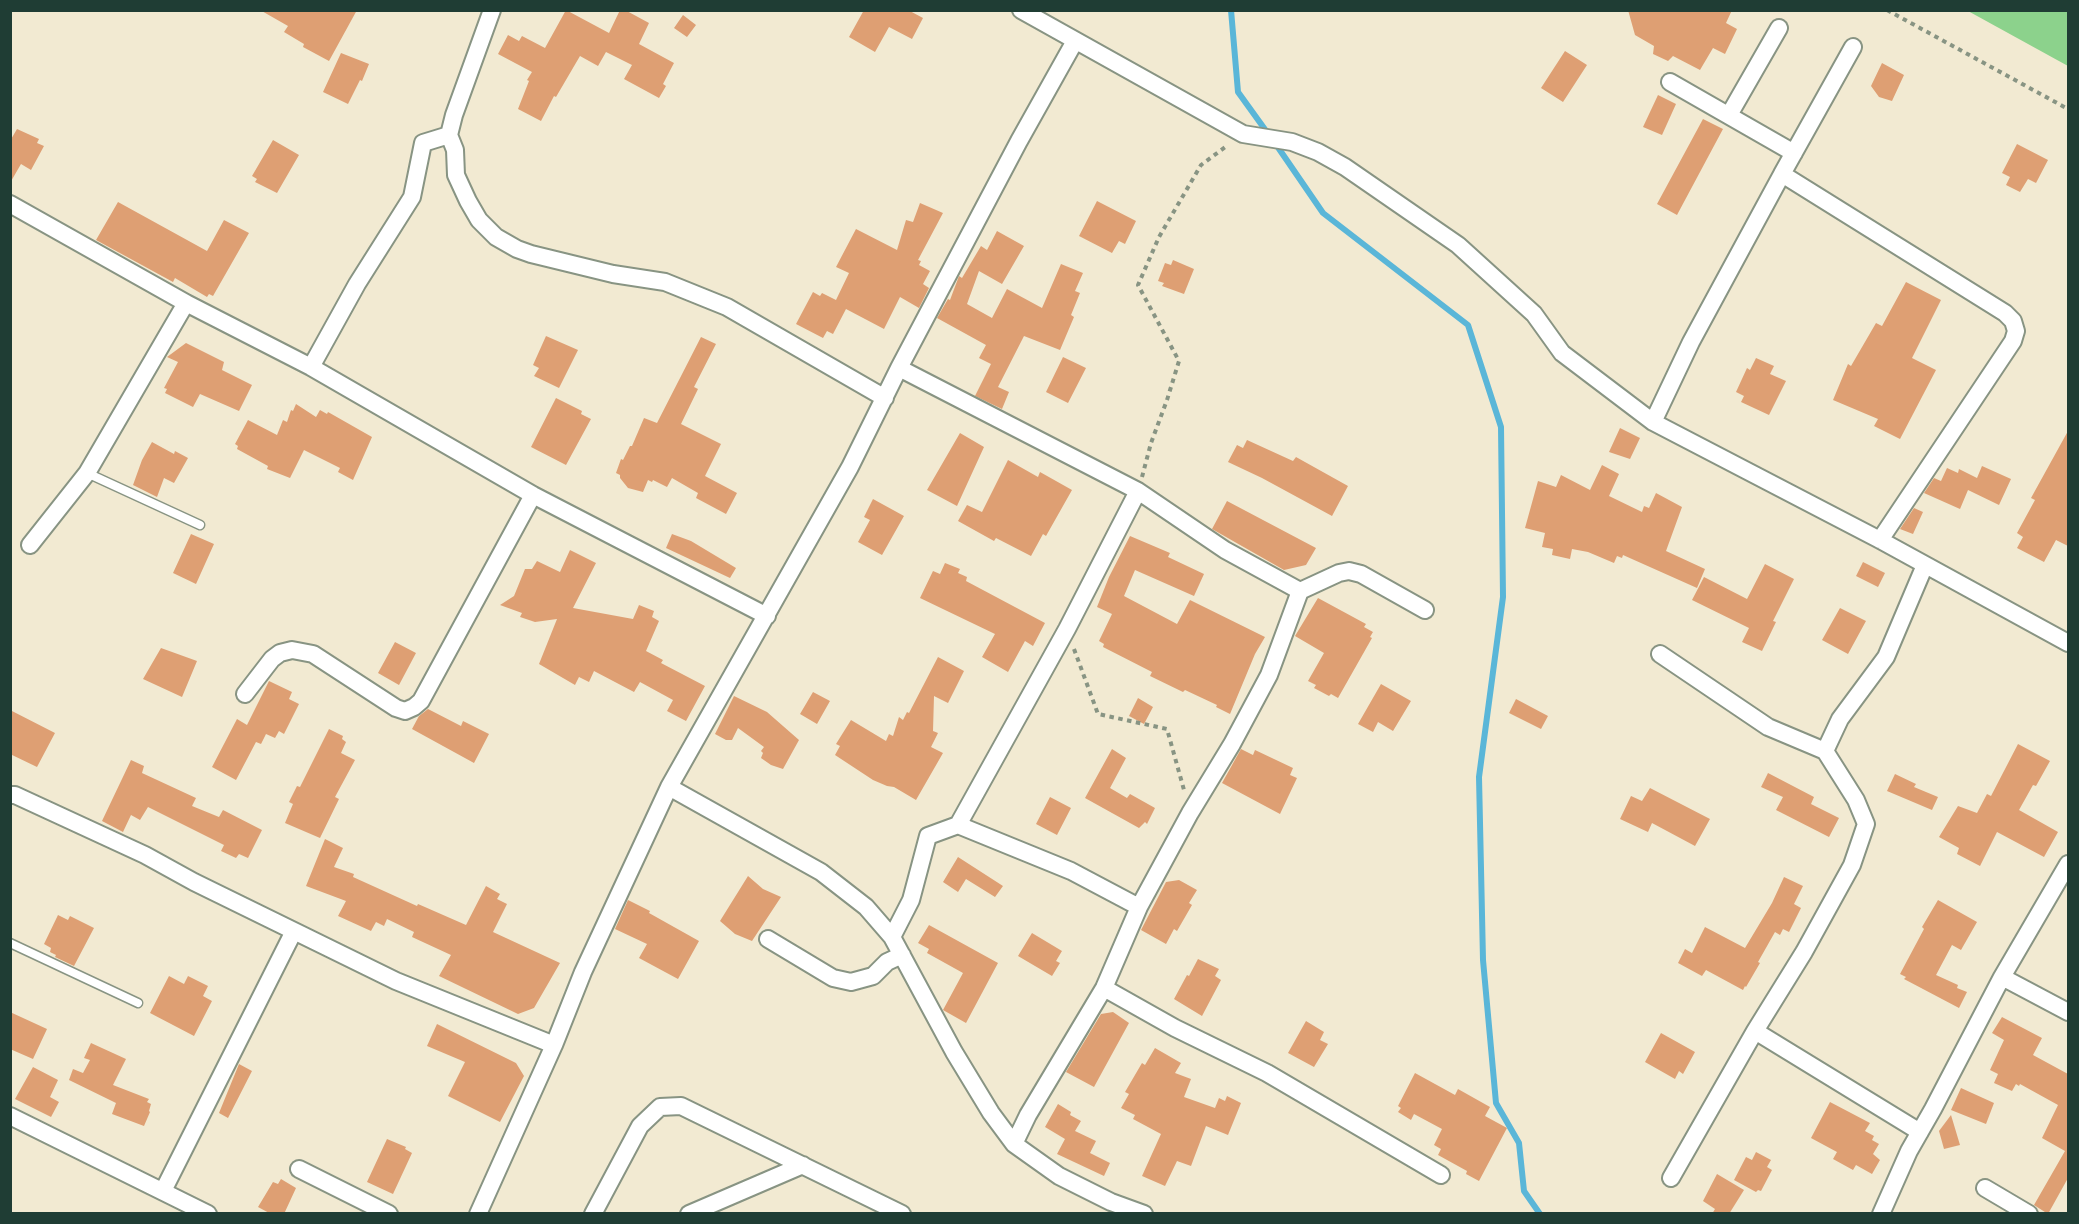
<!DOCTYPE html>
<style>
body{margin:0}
#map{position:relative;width:2079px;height:1224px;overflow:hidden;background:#f2ead2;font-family:Vollkorn,serif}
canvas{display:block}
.frame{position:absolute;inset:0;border:12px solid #1f3d34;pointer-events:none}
</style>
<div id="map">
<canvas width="2079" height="1224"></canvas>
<div class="frame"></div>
</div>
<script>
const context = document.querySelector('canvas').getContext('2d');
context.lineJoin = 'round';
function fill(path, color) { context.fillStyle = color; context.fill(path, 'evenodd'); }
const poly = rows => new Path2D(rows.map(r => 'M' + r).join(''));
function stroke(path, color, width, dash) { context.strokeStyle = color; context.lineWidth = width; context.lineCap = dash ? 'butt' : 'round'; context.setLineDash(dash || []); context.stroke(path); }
const green = poly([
 [1968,11,2068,11,2068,66]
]);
const stream = poly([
 [1231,10,1238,92,1269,135],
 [1275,143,1323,213,1468,325,1501,427,1503,597,1479,777,1483,960,1496,1103,1519,1143,1524,1191,1540,1214]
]);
const building = poly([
 [260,10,357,10,329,61,303,47,304,44,284,32,288,26],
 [566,10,609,33,620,10,625,10,649,23,639,44,674,63,663,84,666,86,659,98,624,79,632,65,606,52,598,66,580,56,556,97,554,96,541,121,518,109,529,81,527,80,532,72,498,54,508,35,519,41,522,36,545,48],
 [864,10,908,10,923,18,912,39,889,27,875,52,849,37],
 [1628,10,1732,10,1726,23,1737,29,1725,54,1713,48,1700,70,1673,56,1668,61,1653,54,1654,46,1635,35],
 [683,15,696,25,687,37,674,28],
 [1565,51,1587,65,1563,102,1541,88],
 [341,53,369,64,362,81,360,80,348,104,323,92],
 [1882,63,1904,75,1892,101,1879,97,1871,86],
 [1658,95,1676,104,1662,135,1643,127],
 [1703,119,1723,129,1677,215,1657,204],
 [17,129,39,139,37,143,44,146,31,170,21,164,10,183,10,141],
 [273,140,299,155,277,193,255,182,257,179,252,176],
 [2017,144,2048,160,2036,183,2028,179,2020,192,2006,185,2010,177,2002,173],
 [1097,201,1136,221,1125,244,1119,241,1112,253,1079,236],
 [118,202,207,251,224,220,249,233,213,296,209,294,207,297,175,278,173,282,96,240],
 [920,203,943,213,918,260,921,261,919,265,930,271,923,284,929,288,919,308,900,297,884,329,846,309,833,334,827,331,823,338,796,324,813,292,820,296,822,293,836,300,849,273,836,267,856,229,897,250,906,220,913,222],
 [997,231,1024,246,1002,284,979,271,967,304,992,318,1007,289,1042,308,1061,264,1083,273,1075,291,1080,293,1071,315,1074,317,1060,350,1024,336,998,387,1009,392,1002,409,975,396,991,364,979,358,986,345,937,318,948,299,950,300,959,276,962,278,981,246,987,250],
 [1173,260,1194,269,1184,294,1162,286,1164,283,1158,281,1165,263,1171,265],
 [1906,282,1941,300,1912,358,1936,370,1900,439,1874,426,1878,419,1833,400,1848,364,1851,366,1876,323,1882,326],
 [546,336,578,350,559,388,534,376,539,368,533,365],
 [701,337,716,344,694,387,698,389,681,424,721,444,705,476,737,493,726,514,696,498,698,493,672,478,667,487,653,480,652,482,648,480,643,492,628,488,620,478,620,475,616,473,621,459,623,460,630,446,632,446,644,418,657,423],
 [186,343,224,362,222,370,252,385,239,411,200,394,193,407,165,393,167,389,164,388,178,362,167,357],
 [1063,357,1086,368,1068,403,1046,392],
 [1756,358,1774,366,1770,374,1786,381,1769,415,1741,402,1744,396,1736,392,1747,368,1750,370],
 [556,398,582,411,581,414,591,419,566,465,531,447],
 [296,404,316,417,320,410,327,414,328,412,372,437,353,480,338,472,340,468,304,450,290,478,267,469,268,466,237,449,238,446,235,444,248,420,277,435,283,420,287,422,291,410,293,411],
 [1620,428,1640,438,1630,459,1609,452],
 [2068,431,2068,546,2056,540,2044,562,2017,548,2023,537,2017,533,2035,500,2031,498],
 [960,433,984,447,957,506,927,490],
 [1247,440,1293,461,1296,457,1348,486,1332,516,1262,478,1228,462,1237,445,1243,448],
 [152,442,174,454,175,451,188,458,174,483,164,478,157,497,133,485,142,460],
 [1008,460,1038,477,1040,472,1072,490,1046,536,1043,534,1031,556,996,538,994,541,958,521,967,505,982,512],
 [1602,465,1619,474,1609,496,1642,512,1644,506,1649,508,1656,493,1682,507,1666,551,1705,569,1697,588,1623,555,1622,558,1617,556,1614,563,1588,552,1572,549,1570,559,1552,555,1553,549,1542,547,1545,533,1525,528,1538,481,1556,487,1561,475,1590,490],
 [1982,466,2011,479,1999,505,1968,490,1960,509,1924,493,1934,478,1941,481,1947,468,1958,473,1959,469,1977,478],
 [873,499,904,516,882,555,858,542,870,520,864,517],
 [1227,501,1316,548,1306,565,1284,570,1212,529],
 [1914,508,1923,512,1913,534,1900,529],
 [191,534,214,544,196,584,173,573],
 [672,534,691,541,736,568,730,578,666,548],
 [1130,536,1170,553,1168,557,1204,574,1194,596,1135,570,1124,596,1177,624,1190,600,1265,637,1255,654,1230,714,1216,707,1217,705,1185,690,1183,692,1150,676,1152,672,1103,647,1104,644,1099,641,1112,614,1097,607,1109,577],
 [570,550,596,563,573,608,633,619,639,605,654,611,652,617,659,621,646,651,663,660,661,663,705,686,686,721,667,711,673,700,640,682,634,692,594,671,589,682,579,677,575,685,539,664,557,619,535,622,520,617,522,613,500,605,514,596,525,569,532,569,537,561,560,572],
 [1863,562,1885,573,1878,587,1856,576],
 [945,563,960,569,958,573,967,577,966,581,1045,623,1033,646,1025,641,1008,672,982,657,995,634,920,598,933,571,940,574],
 [1765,564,1794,579,1773,621,1776,622,1762,651,1742,642,1749,628,1692,600,1704,577,1747,599],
 [1318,598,1366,624,1364,627,1373,632,1370,637,1372,638,1338,698,1331,694,1329,696,1314,688,1316,685,1308,681,1324,653,1295,636],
 [1840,608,1866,621,1848,654,1822,640],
 [395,642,416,653,399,685,378,673],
 [161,648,197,661,182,697,143,679],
 [938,657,964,671,948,703,934,696,933,731,938,733,931,747,943,753,916,800,894,787,887,786,873,780,835,755,840,746,836,744,851,720,886,741,889,734,893,736,899,717,903,720,907,712,909,713],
 [269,681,292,692,289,699,299,704,284,734,279,731,275,738,266,734,261,744,256,742,236,780,212,767,237,719,247,725],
 [1381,684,1411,701,1393,731,1378,722,1373,732,1358,724],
 [813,692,830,701,817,724,800,714],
 [734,696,767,712,799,740,783,769,771,765,761,758,763,753,761,751,764,747,738,728,732,740,726,740,715,734],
 [1138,698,1153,707,1144,724,1129,716],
 [1516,699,1548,716,1541,729,1509,713],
 [428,709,461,726,463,721,489,734,474,763,412,729,419,716],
 [10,710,55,733,37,767,10,754],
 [329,729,343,736,342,739,346,742,341,753,355,760,335,797,339,799,320,838,285,823,293,804,289,802,297,786,300,787],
 [2018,744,2050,761,2036,786,2033,785,2019,810,2058,832,2044,857,1997,832,1980,866,1957,854,1959,848,1939,837,1958,806,1977,813,1987,794,1991,796],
 [1112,749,1126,758,1110,788,1127,798,1130,794,1155,808,1147,824,1145,822,1139,828,1085,798],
 [1241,749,1253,755,1255,750,1293,768,1290,775,1297,778,1280,814,1222,783],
 [131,760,144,766,142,773,196,798,192,806,219,817,223,810,262,830,248,858,239,854,236,858,221,851,224,845,148,807,140,820,131,815,123,832,102,821],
 [1768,773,1814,797,1811,804,1839,818,1829,837,1776,810,1783,797,1761,787],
 [1895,774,1916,784,1914,787,1938,797,1932,810,1887,791],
 [1650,788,1710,819,1695,846,1652,823,1648,832,1620,819,1631,796,1642,801],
 [1050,797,1071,808,1057,835,1036,824],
 [325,839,343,848,334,867,354,874,353,877,417,906,418,904,466,925,486,886,500,894,497,899,507,904,493,932,560,963,534,1008,518,1014,439,976,451,955,412,937,414,932,387,919,384,926,376,922,371,931,338,916,346,901,306,886],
 [958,857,1003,886,995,897,966,879,958,892,943,882],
 [748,876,763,889,781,897,752,941,735,934,720,921],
 [1784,877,1803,886,1794,904,1801,908,1789,932,1783,929,1780,935,1775,932,1758,962,1760,963,1746,987,1745,986,1743,990,1706,970,1702,976,1678,963,1685,949,1692,953,1705,927,1745,948,1772,903],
 [1179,880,1197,890,1189,903,1192,905,1177,931,1174,929,1166,944,1141,930,1166,882],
 [628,900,650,911,649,913,699,941,678,979,639,958,647,944,615,929],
 [1938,900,1977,922,1961,950,1952,945,1936,975,1958,985,1957,988,1967,992,1959,1008,1904,979,1906,977,1900,974,1924,929,1922,927],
 [58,915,68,920,70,916,94,928,74,966,55,957,56,955,50,952,51,948,44,944],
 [929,925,998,963,966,1023,943,1010,963,973,927,953,929,949,918,943],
 [1032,933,1062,951,1056,961,1060,963,1052,976,1018,956],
 [1198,959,1219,969,1215,976,1221,980,1202,1016,1174,999,1187,975,1189,976],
 [169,976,184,984,188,976,208,986,203,996,212,1001,194,1036,150,1013],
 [10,1012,47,1029,33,1059,10,1049],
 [1113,1012,1129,1023,1094,1087,1066,1072,1101,1014],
 [2002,1017,2042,1038,2033,1055,2068,1074,2068,1178,2048,1214,2034,1205,2065,1151,2042,1138,2058,1105,2020,1084,2019,1086,2016,1084,2012,1091,1994,1083,1998,1074,1990,1070,2004,1040,1992,1033],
 [1306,1021,1324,1032,1320,1040,1328,1044,1314,1067,1288,1053],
 [437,1024,516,1063,524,1076,500,1122,448,1096,465,1062,427,1046],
 [1661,1033,1695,1052,1683,1074,1679,1071,1675,1079,1645,1062],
 [91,1043,126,1059,113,1085,149,1099,147,1102,151,1104,149,1111,150,1112,144,1126,112,1114,116,1103,69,1080,73,1069,83,1073,90,1060,84,1058],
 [1155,1048,1181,1063,1175,1073,1191,1079,1184,1097,1215,1108,1219,1098,1225,1101,1227,1096,1241,1103,1228,1135,1206,1126,1191,1166,1177,1161,1165,1186,1142,1176,1161,1134,1133,1119,1135,1115,1121,1108,1129,1094,1125,1092,1142,1063,1145,1065],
 [239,1064,252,1071,228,1118,219,1113],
 [33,1067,58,1080,50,1097,59,1102,51,1117,15,1099],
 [1415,1073,1455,1095,1458,1089,1490,1107,1485,1116,1507,1128,1479,1181,1466,1174,1467,1171,1438,1155,1441,1149,1434,1145,1442,1129,1414,1114,1411,1120,1398,1112,1401,1108,1398,1106],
 [1961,1088,1994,1103,1986,1124,1951,1110],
 [1830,1102,1870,1123,1865,1131,1874,1136,1872,1140,1879,1144,1873,1154,1880,1160,1872,1174,1856,1165,1853,1170,1833,1159,1837,1152,1811,1138],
 [1058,1104,1071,1112,1070,1115,1081,1121,1075,1131,1096,1141,1090,1153,1110,1163,1104,1176,1057,1154,1065,1139,1045,1127],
 [1951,1115,1960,1145,1944,1149,1939,1131],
 [387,1139,406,1147,405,1149,412,1153,393,1194,367,1182],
 [1756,1152,1771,1160,1767,1167,1772,1170,1761,1191,1758,1190,1756,1192,1734,1180,1746,1157,1752,1160],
 [1717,1174,1744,1190,1729,1214,1712,1214,1715,1209,1703,1201],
 [281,1179,296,1188,284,1214,271,1214,258,1207,273,1182,278,1184]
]);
const path = poly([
 [1887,10,2068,109],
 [1142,477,1151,443,1167,400,1179,361,1138,285,1159,237,1201,165,1228,145],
 [1074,649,1098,714,1167,729,1184,790]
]);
const lane = poly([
 [87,473,200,525],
 [10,943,138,1003]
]);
const street = poly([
 [492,10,454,115,449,135,455,150,456,175,468,201,479,220,496,237,517,249,531,254,613,274,665,282,727,307,885,398],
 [1021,10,1243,134,1292,142,1318,152,1345,167,1458,245,1534,314,1562,353,1653,422,1880,540,2068,643],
 [1670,82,1794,153],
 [1729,115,1779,28],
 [1782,174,1853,47],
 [10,204,186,303,311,367,533,495,767,616],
 [311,367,357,284,412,197,423,143,449,135],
 [899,368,1138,491,1225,550,1300,591,1269,675,1232,744,1190,813,1139,907,1071,871,958,825],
 [1653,422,1691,342,1782,174,2005,313,2013,321,2016,331,2013,341,1880,540],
 [30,545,87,473,186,303],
 [1300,591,1339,573,1349,571,1361,574,1425,610],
 [1660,654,1768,727,1825,751],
 [245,694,272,659,280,653,292,650,313,654,396,708,405,711,414,707,421,701,533,495],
 [669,787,821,872,866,907,892,937,954,1052,991,1113,1014,1144,1059,1176,1111,1202,1144,1214],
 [10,795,15,795,145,855,194,882,396,981,554,1045],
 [892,937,911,900,928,836,958,825,1067,629,1138,491],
 [768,939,833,978,851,982,873,976,887,962,902,955],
 [2002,977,2068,1012],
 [1104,988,1175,1028,1267,1073,1441,1175],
 [1755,1031,1920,1132],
 [10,1116,208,1214],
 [1014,1144,1028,1115,1104,988,1139,907],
 [299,1169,389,1214],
 [1671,1178,1755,1031,1804,952,1852,865,1866,824,1856,800,1825,751,1840,719,1886,657,1925,565],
 [1985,1188,2029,1214],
 [163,1191,294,931],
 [478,1214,554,1045,583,972,669,787,850,467,899,368,1019,141,1075,41],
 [593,1214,640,1126,660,1107,681,1106,902,1214],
 [689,1214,803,1165],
 [1881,1214,1909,1151,1933,1109,2002,977,2068,864]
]);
fill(green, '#8cd28c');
stroke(stream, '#5ab6d8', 6);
fill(building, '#de9f73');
stroke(lane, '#889483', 11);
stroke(street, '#889483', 20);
stroke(path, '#889483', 4, [4.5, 4.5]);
stroke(lane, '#fff', 8);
stroke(street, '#fff', 16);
</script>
